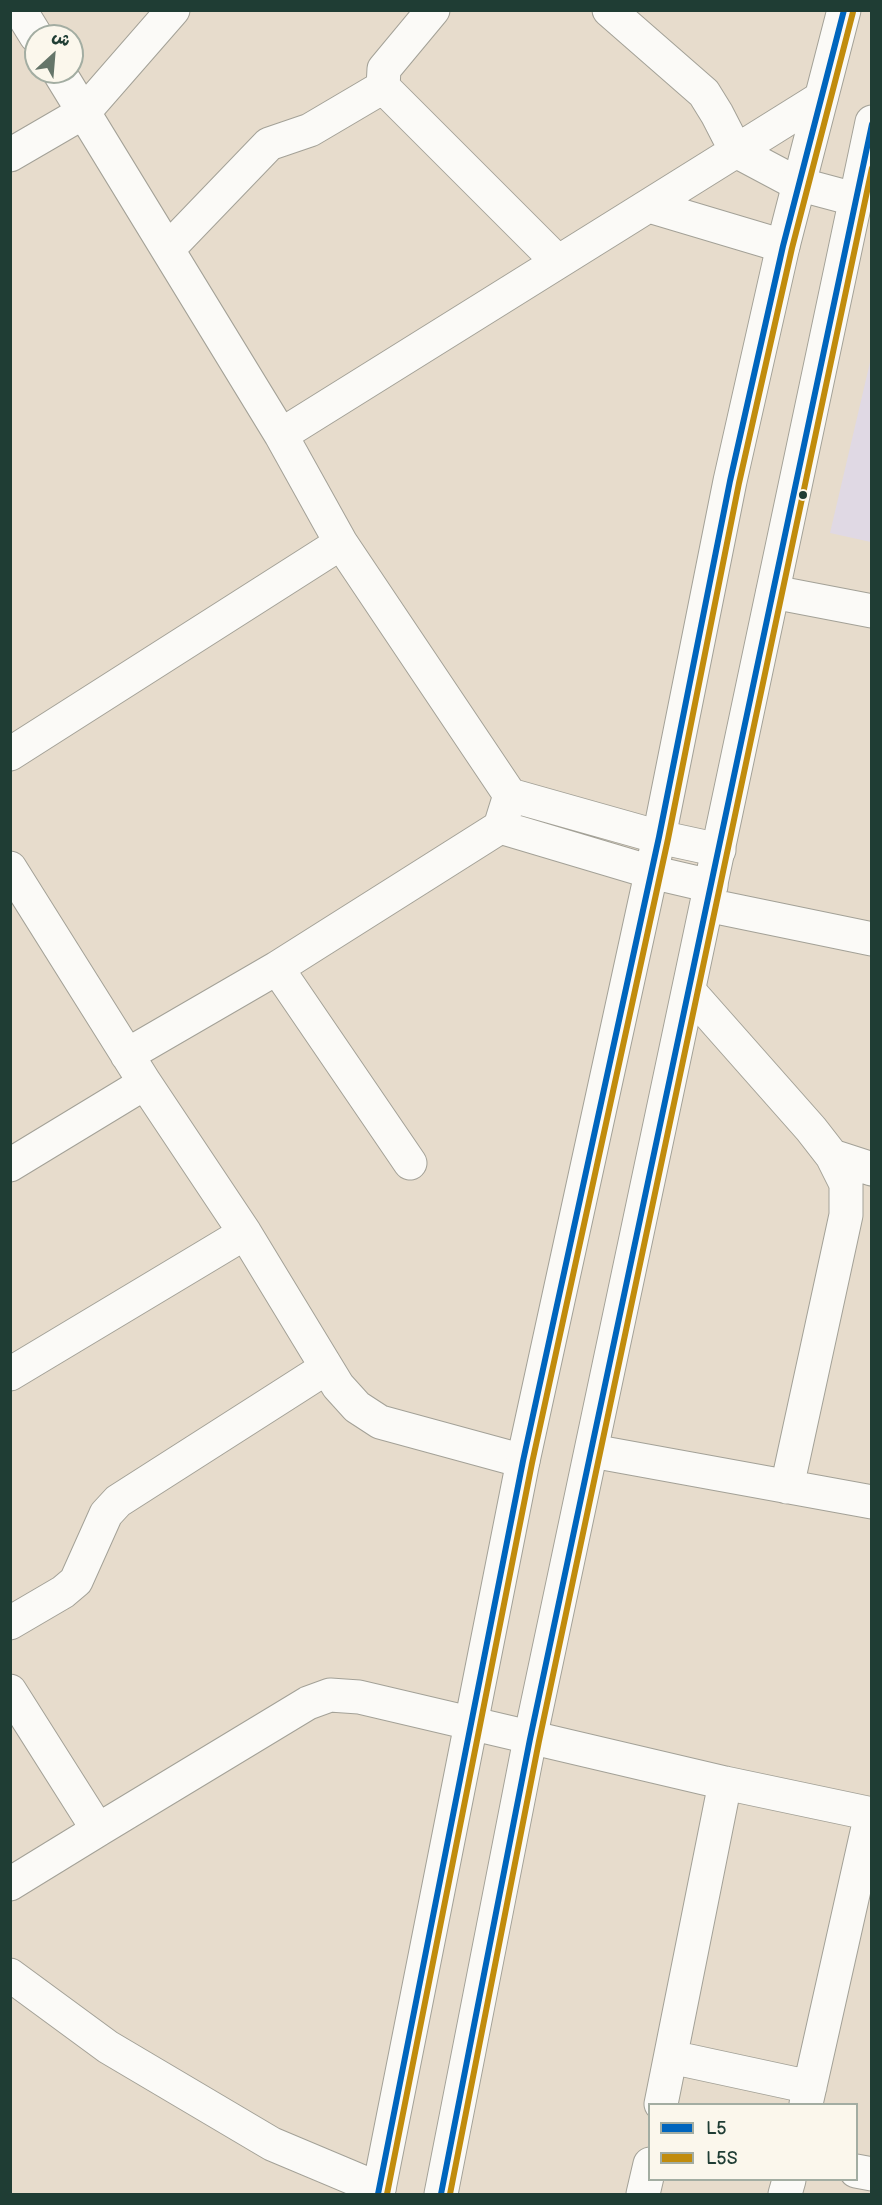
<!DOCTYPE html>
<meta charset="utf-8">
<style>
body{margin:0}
#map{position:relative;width:882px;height:2205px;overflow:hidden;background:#e7dccc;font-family:"Balsamiq Sans","Playpen Sans Arabic",sans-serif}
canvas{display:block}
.frame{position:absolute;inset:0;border:12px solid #1f3d34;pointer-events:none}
.legend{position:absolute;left:648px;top:2103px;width:210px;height:78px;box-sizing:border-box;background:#fbf7ec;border:2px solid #a3ada2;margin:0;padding:8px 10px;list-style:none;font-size:18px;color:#1f3d34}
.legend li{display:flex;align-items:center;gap:12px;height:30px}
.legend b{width:30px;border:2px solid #a3ada2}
.north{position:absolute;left:24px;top:24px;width:60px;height:60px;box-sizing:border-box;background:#fbf7ec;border:2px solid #a3ada2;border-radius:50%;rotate:26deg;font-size:16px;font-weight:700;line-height:24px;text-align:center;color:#1f3d34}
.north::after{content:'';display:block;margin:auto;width:21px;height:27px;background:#657569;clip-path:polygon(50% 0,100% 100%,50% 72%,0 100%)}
</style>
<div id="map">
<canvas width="882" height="2205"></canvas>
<div class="frame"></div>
<ul class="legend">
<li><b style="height:8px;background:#0065bd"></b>L5</li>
<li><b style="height:8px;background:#c18c0d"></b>L5S</li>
</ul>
<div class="north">ش</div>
</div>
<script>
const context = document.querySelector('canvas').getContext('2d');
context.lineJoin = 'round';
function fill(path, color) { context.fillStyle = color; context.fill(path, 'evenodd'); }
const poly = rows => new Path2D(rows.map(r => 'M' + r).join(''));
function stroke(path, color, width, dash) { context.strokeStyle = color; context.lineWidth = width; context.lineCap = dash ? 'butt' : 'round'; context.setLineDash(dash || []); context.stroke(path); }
const built = poly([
 [871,358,871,542,830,533]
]);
const minor = poly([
 [20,10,36,36],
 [433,10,384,69,383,87,558,262],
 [609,10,704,93,717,114,736,151,798,184,854,199],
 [59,72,281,435,341,543,510,795,659,837,719,850],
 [10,155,84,112,173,10],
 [649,206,783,246],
 [168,249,269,144,310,130,383,87],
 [281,435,821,98],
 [773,592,872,611],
 [10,754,341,543],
 [500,827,651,872,711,886],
 [10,868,145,1083,245,1233,338,1386,357,1407,380,1422,523,1461],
 [707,905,872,939],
 [277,968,410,1163],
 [689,991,811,1129,832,1156,846,1184,846,1215,787,1487],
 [127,1055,277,968,500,827,510,795],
 [832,1156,872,1169],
 [10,1165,145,1083],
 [10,1374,245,1233],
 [592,1451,872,1502],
 [10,1623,63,1592,76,1581,106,1514,118,1501,326,1368],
 [10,1691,98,1830,10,1884],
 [98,1830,308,1703,330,1695,359,1697,725,1783,872,1814],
 [10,1975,108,2047,272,2144,379,2189],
 [671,2057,810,2087],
 [661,2104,725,1783],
 [806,2104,871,1814],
 [856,2171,872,2174],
 [643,2194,650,2164],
 [785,2194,789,2180]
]);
const major = poly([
 [378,2194,523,1461,659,837,730,481,783,246,844,10],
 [441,2194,530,1739,872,122]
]);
const bus1 = poly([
 [378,2194,523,1461,659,837,730,481,783,246,844,10],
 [441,2194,530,1739,872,124]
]);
const bus2 = poly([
 [387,2194,532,1463,668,839,739,483,792,248,853,12],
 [450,2194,539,1741,872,168]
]);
const markers = [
 [803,495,5,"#1f3d34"]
];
fill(built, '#e0d9e4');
stroke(minor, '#a3a197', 35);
stroke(major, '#a3a197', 35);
stroke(minor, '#fbfaf7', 33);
stroke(major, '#fbfaf7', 33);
stroke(bus1, '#0065bd', 6);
stroke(bus2, '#c18c0d', 6);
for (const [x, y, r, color] of markers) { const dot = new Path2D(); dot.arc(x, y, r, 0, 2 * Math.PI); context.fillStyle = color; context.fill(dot); stroke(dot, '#fbf7ec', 2); }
</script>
